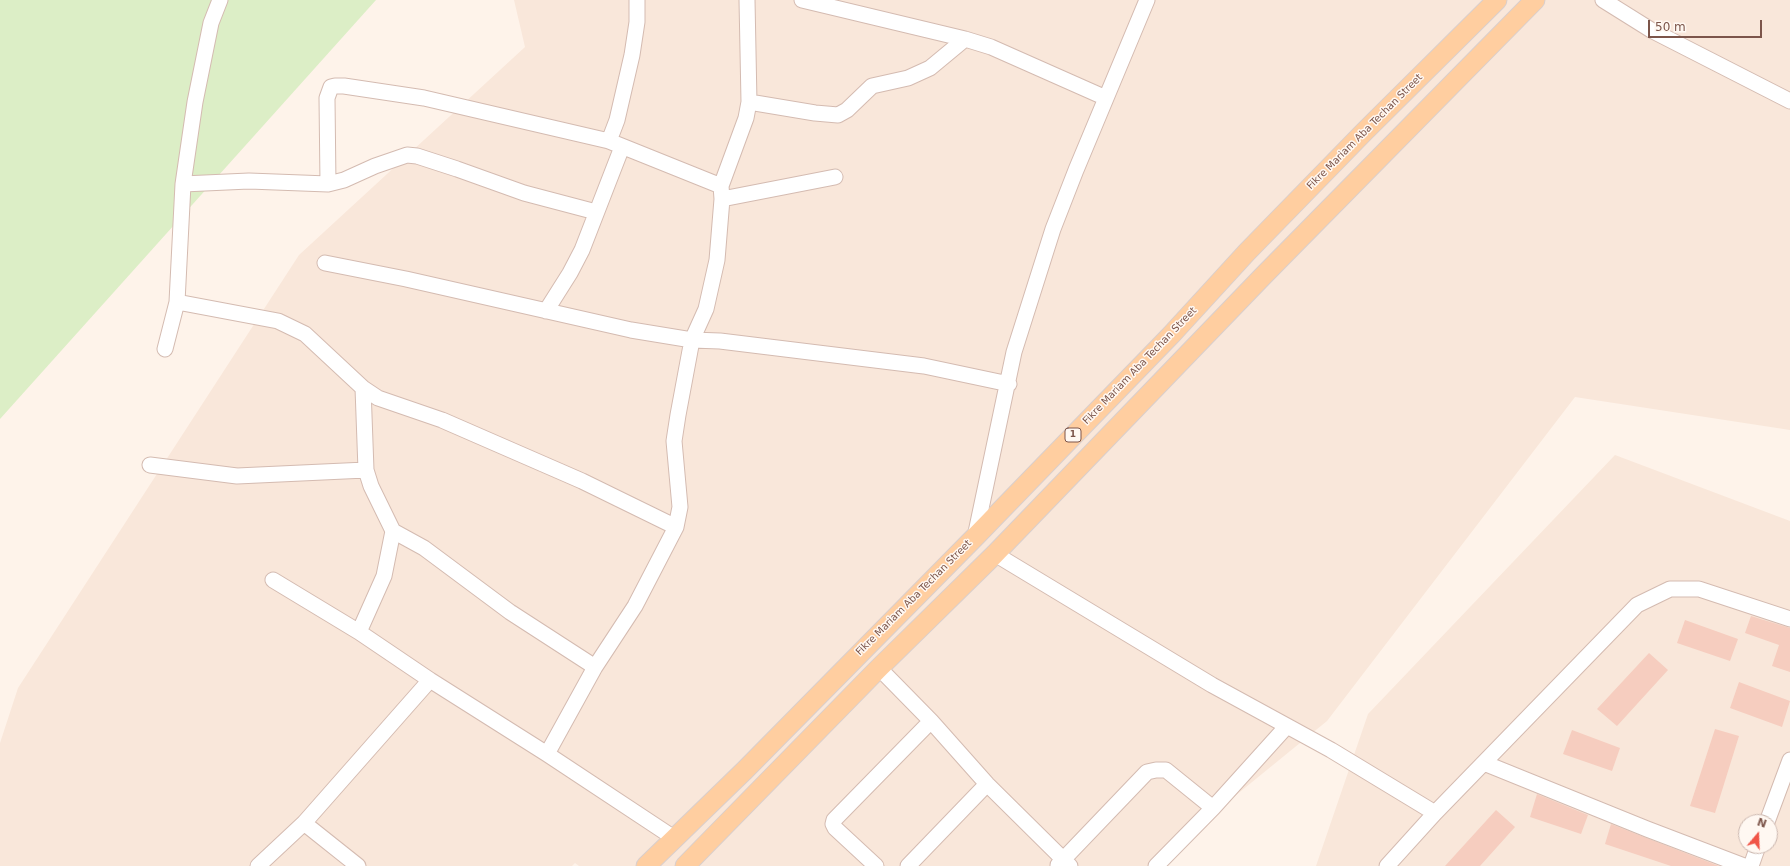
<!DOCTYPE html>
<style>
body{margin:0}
#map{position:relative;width:1790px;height:866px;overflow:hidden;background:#fef3ea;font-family:"DejaVu Sans",sans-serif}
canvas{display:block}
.north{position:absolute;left:1738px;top:814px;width:40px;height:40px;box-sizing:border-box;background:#fff8f2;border:1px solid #cbb7af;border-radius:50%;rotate:19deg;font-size:11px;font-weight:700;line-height:16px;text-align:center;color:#7c554a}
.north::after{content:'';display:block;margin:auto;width:14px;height:18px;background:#f05447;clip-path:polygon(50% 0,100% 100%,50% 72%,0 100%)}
.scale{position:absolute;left:1648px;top:20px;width:114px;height:18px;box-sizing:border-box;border:2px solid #7c554a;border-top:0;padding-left:5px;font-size:12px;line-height:14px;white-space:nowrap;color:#7c554a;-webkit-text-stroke:3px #fff8f2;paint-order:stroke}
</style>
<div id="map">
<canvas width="1790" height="866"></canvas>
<div class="north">N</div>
<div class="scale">50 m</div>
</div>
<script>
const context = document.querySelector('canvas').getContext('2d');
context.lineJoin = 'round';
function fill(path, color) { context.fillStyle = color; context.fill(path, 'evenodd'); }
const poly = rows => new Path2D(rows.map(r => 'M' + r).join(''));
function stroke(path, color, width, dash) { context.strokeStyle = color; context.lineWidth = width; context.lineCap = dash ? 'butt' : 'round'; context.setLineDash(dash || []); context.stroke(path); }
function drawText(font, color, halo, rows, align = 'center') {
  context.font = font + ' "DejaVu Sans",sans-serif'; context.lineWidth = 3; context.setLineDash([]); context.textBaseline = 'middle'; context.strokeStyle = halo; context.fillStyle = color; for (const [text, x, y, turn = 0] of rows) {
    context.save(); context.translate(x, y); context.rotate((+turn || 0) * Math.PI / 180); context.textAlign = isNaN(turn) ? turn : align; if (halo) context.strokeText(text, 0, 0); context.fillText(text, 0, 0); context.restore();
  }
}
const residential = poly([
 [514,0,1790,0,1790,430,1575,397,1327,721,1149,866,579,866,575,863,572,866,0,866,0,743,18,688,299,255,525,47],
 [1615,455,1790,521,1790,866,1316,866,1368,714],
 [1746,822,1770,822,1770,846,1746,846]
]);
const green = poly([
 [0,0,376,0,0,419]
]);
const building = poly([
 [1751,616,1790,628,1790,672,1772,666,1779,645,1745,633],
 [1685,620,1738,639,1730,661,1677,643],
 [1649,653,1668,670,1617,726,1597,709],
 [1739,682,1790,701,1782,727,1730,708],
 [1715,729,1739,736,1715,813,1690,806],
 [1572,730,1620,748,1612,771,1563,754],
 [1537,794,1588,815,1581,834,1530,817],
 [1496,810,1515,827,1480,866,1445,866],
 [1611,824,1644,837,1719,866,1671,866,1605,844]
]);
const minor = poly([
 [802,0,965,39,991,47,1106,98],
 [1603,0,1651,30,1790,101],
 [749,102,815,113,838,115,847,110,872,86,908,78,930,68,965,39],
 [183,184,249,181,328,184,344,180,375,166,407,155,417,156,457,169,524,193,596,212],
 [328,184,327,98,331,87,335,86,344,86,424,98,609,141],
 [721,186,746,118,749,102,747,0],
 [722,199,835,177],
 [325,263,406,279,631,330,692,340,720,341,924,366,1009,384],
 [177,302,278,321,305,334,363,388,366,470,371,486,393,531,384,576,359,632],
 [546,311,570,273,582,250,622,147],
 [165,349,177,302,183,184,195,102,211,23,220,0],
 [363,388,378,398,442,420,582,481,676,527],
 [150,465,237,476,366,470],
 [393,531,424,548,510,612,595,667],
 [975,537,1014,352,1053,229,1076,170,1147,0],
 [995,554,1212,685,1331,750,1435,813],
 [273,580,359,632,430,680],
 [879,668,931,721,987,784,1070,866],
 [547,754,595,667,635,606,676,527,680,507,674,441,678,415,692,340,706,309,717,260,722,199,721,186,609,141,617,120,632,55,637,22,637,0],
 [1484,763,1647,829,1744,866],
 [1767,822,1790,760],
 [304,823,358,866],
 [1058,865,1147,772,1156,770,1166,770,1213,808],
 [258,866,304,823,430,680,547,754,674,838],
 [876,866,835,828,833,824,834,820,931,721],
 [908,866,987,784],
 [1156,866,1213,808,1287,726],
 [1387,866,1435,813,1637,605,1670,589,1699,589,1790,619],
 [1751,866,1758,846]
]);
const major = poly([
 [646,866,745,770,975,537,1171,335,1247,252,1364,132,1497,0],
 [685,866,879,668,995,554,1264,275,1535,0]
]);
const shields = [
 [1073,435,16]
];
const shieldNames = [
 ["1",1073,435]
];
const streetNames = [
 ["Fikre Mariam Aba Techan Street",1365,132,-45],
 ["Fikre Mariam Aba Techan Street",1140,366,-46],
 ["Fikre Mariam Aba Techan Street",914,598,-45]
];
fill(residential, '#f9e7da');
fill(green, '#dceec6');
fill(building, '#f6cdbf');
stroke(minor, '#d4bbb1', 17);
stroke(major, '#dacfcc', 21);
stroke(minor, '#fff', 15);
stroke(major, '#ffcea0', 19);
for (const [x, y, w] of shields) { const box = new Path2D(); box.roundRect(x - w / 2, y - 7, w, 14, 3); context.fillStyle = '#fff8f2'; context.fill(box); stroke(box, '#7c554a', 1); }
drawText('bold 9px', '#7c554a', null, shieldNames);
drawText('10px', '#7c554a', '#fff8f2', streetNames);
</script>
